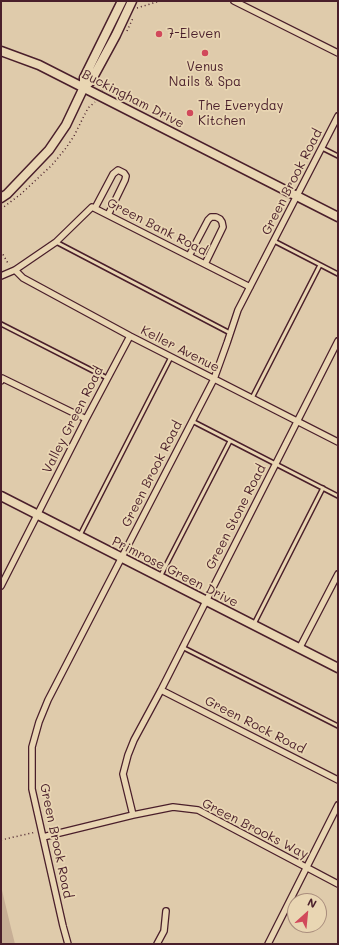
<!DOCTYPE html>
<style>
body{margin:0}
#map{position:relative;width:339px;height:945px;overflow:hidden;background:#dfcbab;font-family:Mali,sans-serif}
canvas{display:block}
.frame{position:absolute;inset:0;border:2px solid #4a1f2b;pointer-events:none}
.north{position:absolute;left:287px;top:893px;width:40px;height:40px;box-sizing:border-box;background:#e9d6b3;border:1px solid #a98d7d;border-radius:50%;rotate:27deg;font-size:11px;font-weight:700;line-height:16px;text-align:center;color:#4a1f2b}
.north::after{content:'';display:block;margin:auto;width:14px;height:18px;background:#d1495b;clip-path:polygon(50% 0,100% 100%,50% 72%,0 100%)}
</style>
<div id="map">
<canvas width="339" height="945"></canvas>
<div class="frame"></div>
<div class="north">N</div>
</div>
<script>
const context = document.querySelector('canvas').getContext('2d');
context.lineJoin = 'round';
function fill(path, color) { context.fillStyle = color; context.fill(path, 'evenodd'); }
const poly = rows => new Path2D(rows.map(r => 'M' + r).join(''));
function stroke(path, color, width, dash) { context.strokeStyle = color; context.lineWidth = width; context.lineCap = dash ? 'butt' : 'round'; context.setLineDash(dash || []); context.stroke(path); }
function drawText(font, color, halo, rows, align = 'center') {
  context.font = font + ' Mali,sans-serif'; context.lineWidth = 3.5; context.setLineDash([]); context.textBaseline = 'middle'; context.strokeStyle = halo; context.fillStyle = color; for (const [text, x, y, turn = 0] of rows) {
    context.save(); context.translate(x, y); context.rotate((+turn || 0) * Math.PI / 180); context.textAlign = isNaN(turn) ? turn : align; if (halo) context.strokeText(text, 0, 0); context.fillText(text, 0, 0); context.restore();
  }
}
const green = poly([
 [1,886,11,928,15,944,1,944]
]);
const path = poly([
 [137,8,160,1],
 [127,31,133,18],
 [100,79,104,87,102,90],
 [1,209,21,194,52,165,66,148,74,136,88,108,95,102],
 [1,251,9,265],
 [1,840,36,832]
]);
const lane = poly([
 [322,148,338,156],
 [274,241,338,274],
 [56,242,230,333],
 [1,324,107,378],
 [252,398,320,265],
 [192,421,338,496],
 [80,535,171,357],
 [160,577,230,441],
 [254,624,323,488],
 [182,647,338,726]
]);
const street = poly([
 [234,1,338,53],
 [95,208,113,174,118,170,124,173,126,176,125,180,108,215],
 [189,256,208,220,211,217,216,217,220,219,222,222,223,227,205,264],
 [15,270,23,278,130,336,338,442],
 [1,276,15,270,56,242,92,207,250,287],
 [1,381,2,378,86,419],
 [1,586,86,419,130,336],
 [299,649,338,574],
 [161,690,338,780],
 [133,815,123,774,128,755,134,740,161,690,338,341],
 [43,837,133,815,173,807,198,810,338,884],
 [68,944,63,926,32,789,32,747,39,722,48,700,214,379,227,343,238,310,338,116],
 [157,944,164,931,166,911],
 [268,944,338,805]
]);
const secondary = poly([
 [1,51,39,65,338,217],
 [84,87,91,81,116,35,132,1],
 [1,198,7,194,49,150,66,125,84,87,84,78,122,1],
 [1,496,338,668]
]);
const markers = [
 [159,34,4,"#d1495b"],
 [205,53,4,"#d1495b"],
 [190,113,4,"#d1495b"]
];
const poiNames = [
 ["7-Eleven",167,34],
 ["Venus",205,67,"center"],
 ["Nails & Spa",205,82,"center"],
 ["The Everyday",198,106],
 ["Kitchen",198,121]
];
const streetNames = [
 ["Buckingham Drive",133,99,27],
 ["Green Brook Road",292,182,-63],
 ["Green Bank Road",157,227,27],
 ["Keller Avenue",180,349,27],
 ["Valley Green Road",73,420,-63],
 ["Green Brook Road",152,474,-63],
 ["Green Stone Road",236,517,-63],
 ["Primrose Green Drive",175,572,27],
 ["Green Rock Road",255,725,27],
 ["Green Brooks Way",255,829,27],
 ["Green Brook Road",56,841,78]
];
fill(green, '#c7ae95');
stroke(lane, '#4a1f2b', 6);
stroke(street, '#4a1f2b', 8);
stroke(secondary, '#4a1f2b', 11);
stroke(path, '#4a1f2b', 1.5, [1, 3]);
stroke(lane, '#e9d6b3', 3);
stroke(street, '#e9d6b3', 5.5);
stroke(secondary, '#e9d6b3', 8);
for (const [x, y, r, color] of markers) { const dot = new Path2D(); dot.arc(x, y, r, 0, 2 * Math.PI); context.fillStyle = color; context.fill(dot); stroke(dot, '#e9d6b3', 1.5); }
drawText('13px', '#4a1f2b', '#e9d6b3', poiNames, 'left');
drawText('13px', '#4a1f2b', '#e9d6b3', streetNames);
</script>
